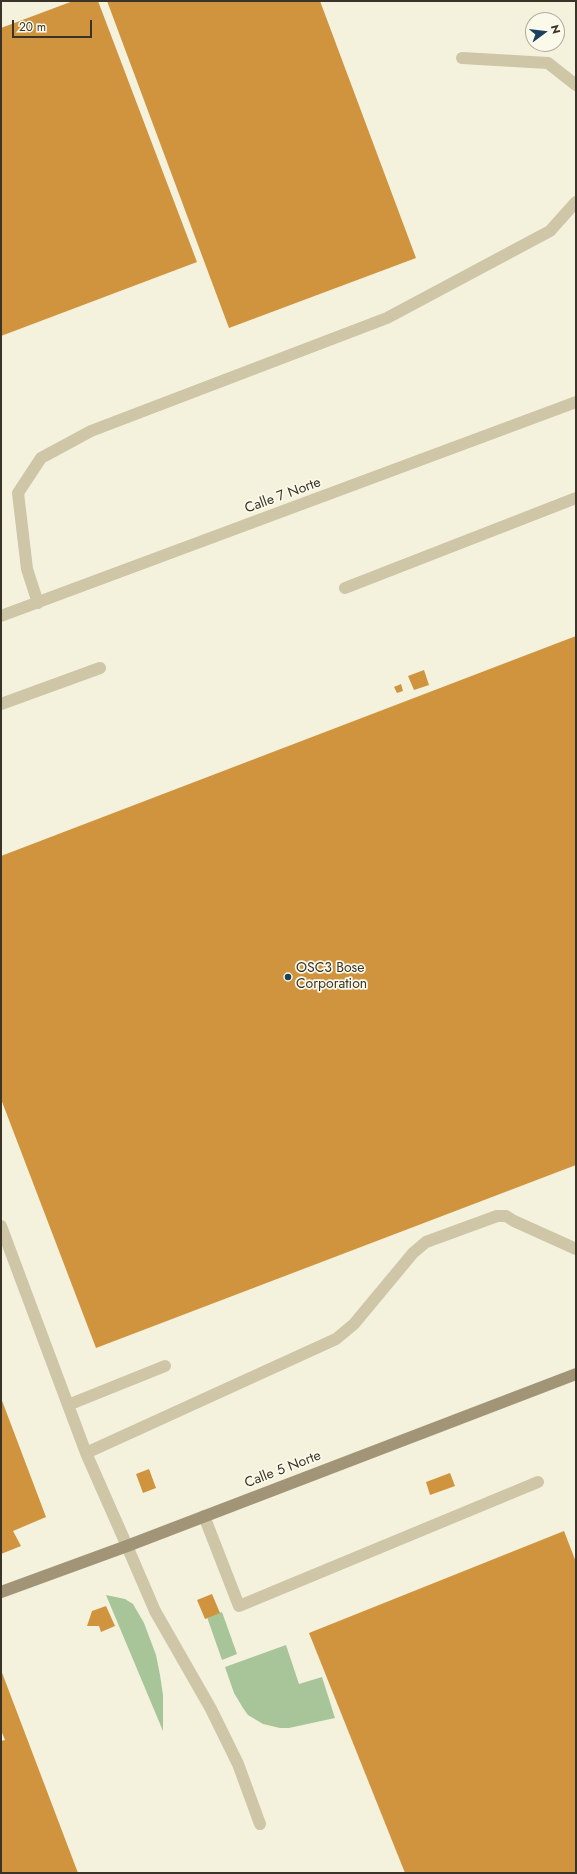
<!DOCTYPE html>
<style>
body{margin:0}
#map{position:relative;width:577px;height:1874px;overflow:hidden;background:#f4f1dc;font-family:Jost,sans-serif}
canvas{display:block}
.frame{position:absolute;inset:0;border:2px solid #393328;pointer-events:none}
.north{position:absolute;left:525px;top:12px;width:40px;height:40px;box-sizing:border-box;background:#fbf9e9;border:1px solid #adaa9c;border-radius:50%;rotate:75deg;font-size:11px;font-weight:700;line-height:16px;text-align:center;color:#393328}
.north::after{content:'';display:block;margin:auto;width:14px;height:18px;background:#19425f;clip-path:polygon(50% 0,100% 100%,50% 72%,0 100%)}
.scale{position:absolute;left:12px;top:20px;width:80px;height:18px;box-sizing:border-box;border:2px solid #393328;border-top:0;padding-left:5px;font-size:12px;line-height:14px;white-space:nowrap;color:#393328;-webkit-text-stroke:3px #fbf9e9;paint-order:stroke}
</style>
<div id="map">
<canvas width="577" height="1874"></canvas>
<div class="frame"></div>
<div class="north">N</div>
<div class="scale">20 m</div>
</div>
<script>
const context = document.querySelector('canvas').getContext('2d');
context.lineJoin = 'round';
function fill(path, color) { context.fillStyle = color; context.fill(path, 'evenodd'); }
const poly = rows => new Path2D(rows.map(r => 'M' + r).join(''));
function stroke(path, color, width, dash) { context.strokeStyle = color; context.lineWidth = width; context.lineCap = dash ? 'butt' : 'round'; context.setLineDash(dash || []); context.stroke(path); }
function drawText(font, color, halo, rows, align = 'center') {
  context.font = font + ' Jost,sans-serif'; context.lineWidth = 3.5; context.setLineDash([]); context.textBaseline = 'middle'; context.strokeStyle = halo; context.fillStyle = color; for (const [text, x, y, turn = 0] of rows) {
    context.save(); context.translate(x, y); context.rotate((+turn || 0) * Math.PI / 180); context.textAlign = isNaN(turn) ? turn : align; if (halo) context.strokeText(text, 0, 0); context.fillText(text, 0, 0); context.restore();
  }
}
const green = poly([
 [106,1595,125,1599,133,1604,144,1623,156,1655,160,1675,163,1695,163,1731],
 [222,1612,237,1654,222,1660,207,1617],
 [286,1645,299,1684,322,1677,335,1718,289,1728,280,1728,263,1724,248,1715,243,1708,234,1693,225,1667]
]);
const building = poly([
 [73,1,98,1,197,262,1,336,1,28],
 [107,1,320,1,416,258,229,328],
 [576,636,576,1165,96,1348,1,1099,1,856],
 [424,670,429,685,414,690,408,676],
 [401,684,403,691,397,693,394,687],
 [1,1398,46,1517,13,1531,21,1546,1,1554],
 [149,1469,156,1488,143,1493,136,1474],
 [450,1473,455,1486,430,1495,426,1482],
 [564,1531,576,1562,576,1873,405,1873,309,1633],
 [212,1594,220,1613,205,1619,197,1600],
 [106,1606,115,1626,101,1632,99,1626,87,1626,92,1611],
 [1,1670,78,1873,1,1873,1,1741,5,1740,1,1730]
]);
const lane = poly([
 [462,58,548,63,576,85],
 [345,588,576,498],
 [38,603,27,569,18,493,41,458,91,431,387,318,550,231,576,202],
 [1,616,576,402],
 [1,704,100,668],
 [1,1226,86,1453,127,1546,155,1611,211,1709,238,1764,260,1824],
 [68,1405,165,1366],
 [86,1453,336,1339,354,1324,413,1253,426,1242,497,1216,506,1216,514,1221,576,1249],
 [204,1516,239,1606,538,1482]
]);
const secondary = poly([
 [1,1592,127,1546,576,1374]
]);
const markers = [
 [288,977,4,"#19425f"]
];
const streetNames = [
 ["Calle 7 Norte",283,496,-20],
 ["Calle 5 Norte",283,1470,-21]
];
const poiNames = [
 ["OSC3 Bose",296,969],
 ["Corporation",296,985]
];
fill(green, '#a8c59a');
fill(building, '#d0943e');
stroke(lane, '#cec6a6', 12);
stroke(secondary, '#a29577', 12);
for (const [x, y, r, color] of markers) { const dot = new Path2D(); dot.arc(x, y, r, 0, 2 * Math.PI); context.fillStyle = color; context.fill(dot); stroke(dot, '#fbf9e9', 1.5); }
drawText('14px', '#393328', '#fbf9e9', streetNames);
drawText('14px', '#393328', '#fbf9e9', poiNames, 'left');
</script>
